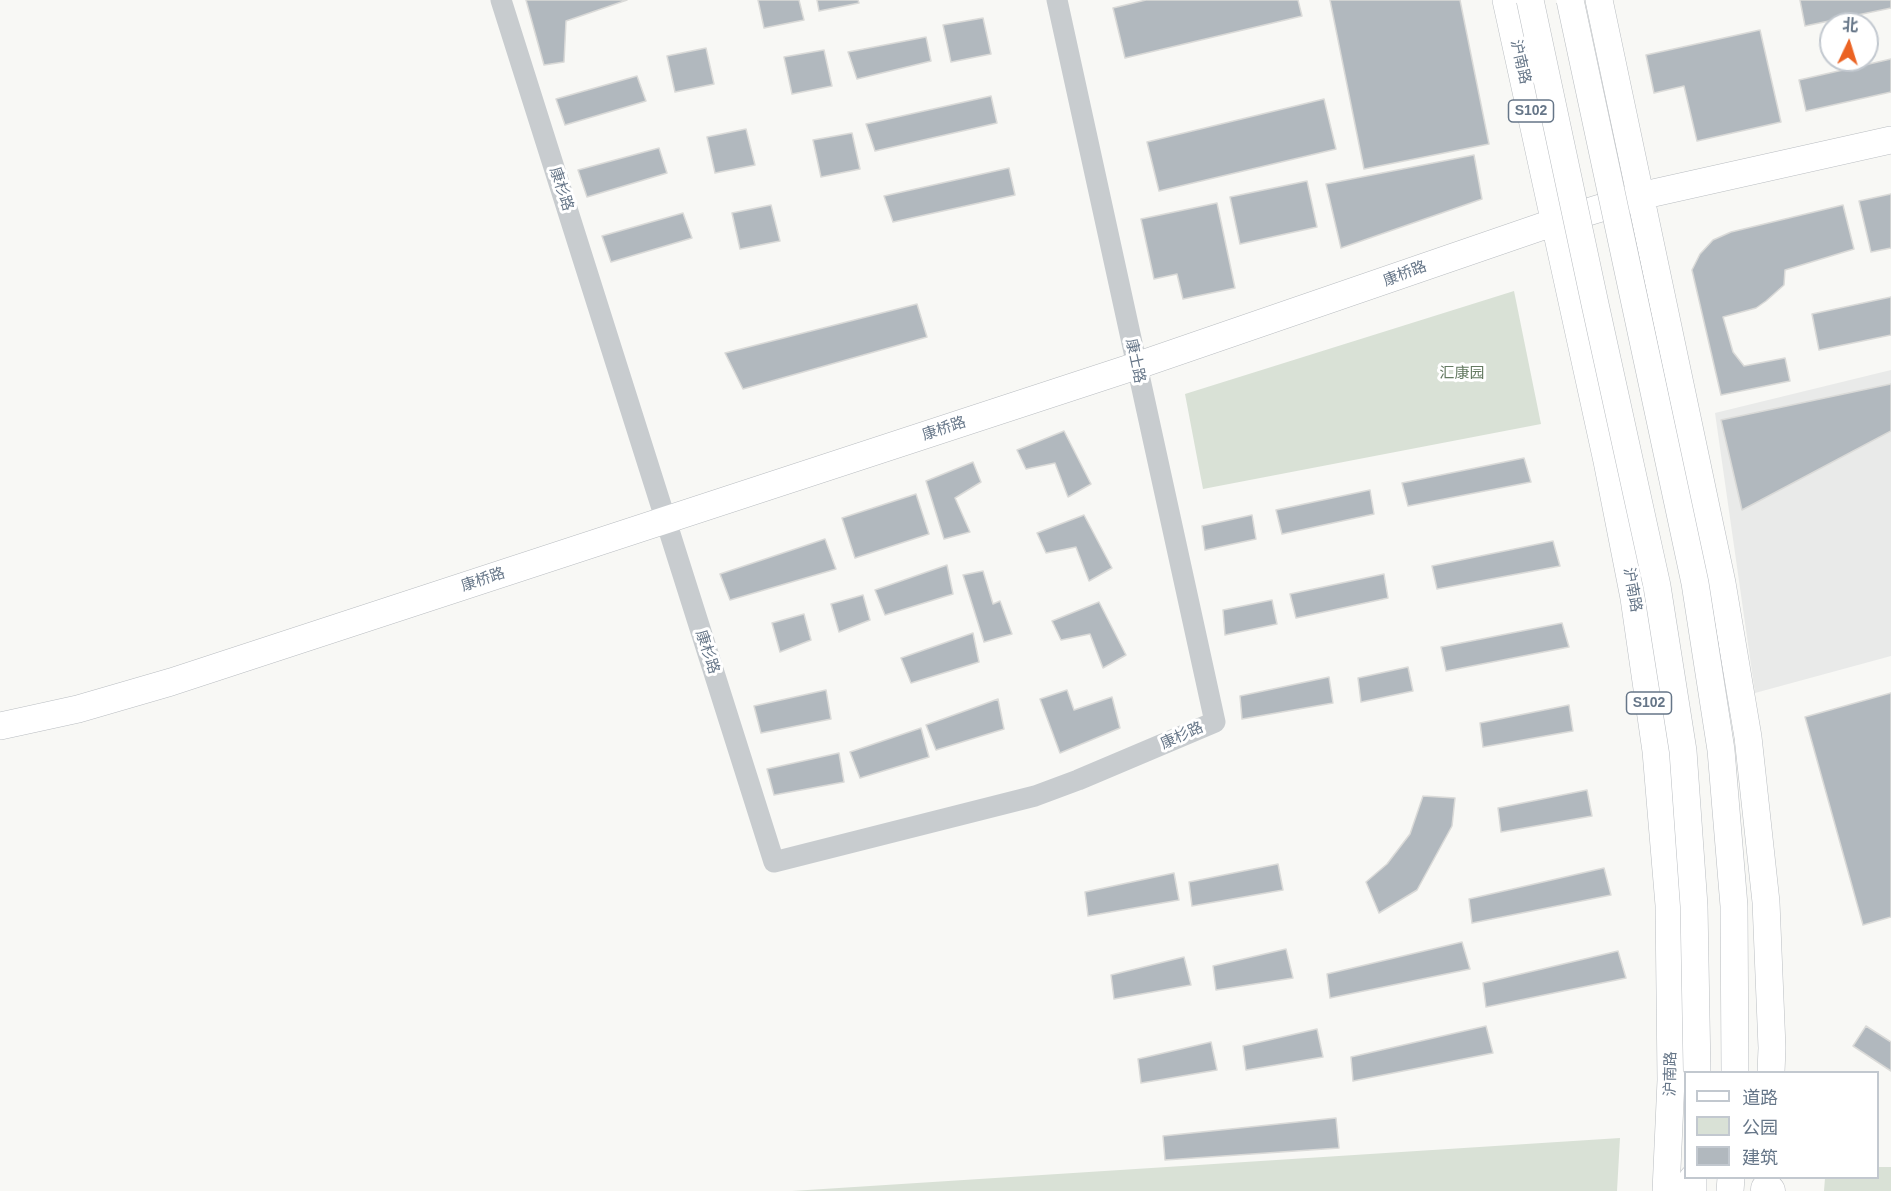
<!DOCTYPE html>
<meta charset="utf-8">
<style>
body{margin:0}
#map{position:relative;width:1891px;height:1191px;overflow:hidden;background:#f8f8f5;font-family:Arial,"Noto Sans SC",sans-serif}
canvas{display:block}
.legend{position:absolute;left:1684px;top:1071px;width:195px;height:108px;box-sizing:border-box;background:#fff;border:2px solid #c2c8cf;margin:0;padding:8px 10px;list-style:none;font-size:18px;color:#667688}
.legend li{display:flex;align-items:center;gap:12px;height:30px}
.legend b{width:30px;border:2px solid #c2c8cf}
.north{position:absolute;left:1819px;top:12px;width:60px;height:60px;box-sizing:border-box;background:#fff;border:2px solid #c2c8cf;border-radius:50%;rotate:4deg;font-size:16px;font-weight:700;line-height:24px;text-align:center;color:#667688}
.north::after{content:'';display:block;margin:auto;width:21px;height:27px;background:#eb6323;clip-path:polygon(50% 0,100% 100%,50% 72%,0 100%)}
</style>
<div id="map">
<canvas width="1891" height="1191"></canvas>
<ul class="legend">
<li><b style="height:8px;background:#fff"></b>道路</li>
<li><b style="height:16px;background:#d9e1d6"></b>公园</li>
<li><b style="height:16px;background:#b1b8be"></b>建筑</li>
</ul>
<div class="north">北</div>
</div>
<script>
const context = document.querySelector('canvas').getContext('2d');
context.lineJoin = 'round';
function fill(path, color) { context.fillStyle = color; context.fill(path, 'evenodd'); }
const poly = rows => new Path2D(rows.map(r => 'M' + r).join(''));
function stroke(path, color, width, dash) { context.strokeStyle = color; context.lineWidth = width; context.lineCap = dash ? 'butt' : 'round'; context.setLineDash(dash || []); context.stroke(path); }
function drawText(font, color, halo, rows, align = 'center') {
  context.font = font + ' Arial,"Noto Sans SC",sans-serif'; context.lineWidth = 6; context.setLineDash([]); context.textBaseline = 'middle'; context.strokeStyle = halo; context.fillStyle = color; for (const [text, x, y, turn = 0] of rows) {
    context.save(); context.translate(x, y); context.rotate((+turn || 0) * Math.PI / 180); context.textAlign = isNaN(turn) ? turn : align; if (halo) context.strokeText(text, 0, 0); context.fillText(text, 0, 0); context.restore();
  }
}
const built = poly([
 [1891,370,1891,656,1755,693,1715,413]
]);
const green = poly([
 [1514,291,1541,424,1203,489,1185,394],
 [1620,1138,1617,1191,792,1191],
 [1878,1167,1891,1167,1891,1191,1824,1191,1825,1178,1878,1178]
]);
const building = poly([
 [526,0,627,0,566,21,564,62,544,65,526,0],
 [758,0,799,0,804,20,764,28,758,0],
 [817,0,858,0,859,3,819,11,817,0],
 [1146,0,1298,0,1302,16,1125,58,1113,8,1146,0],
 [1330,0,1460,0,1489,144,1364,169,1330,0],
 [1800,0,1891,0,1891,8,1805,26,1800,0],
 [983,18,991,54,951,62,943,25,983,18],
 [1760,30,1781,122,1697,141,1684,86,1654,93,1646,55,1760,30],
 [926,37,931,61,857,79,848,52,926,37],
 [706,48,714,84,675,92,667,56,706,48],
 [824,50,832,86,792,94,784,57,824,50],
 [1891,59,1891,92,1806,111,1799,80,1891,59],
 [637,76,646,101,565,125,556,99,637,76],
 [991,96,997,123,875,151,866,124,991,96],
 [1324,99,1336,149,1159,191,1147,142,1324,99],
 [746,129,755,165,715,173,707,137,746,129],
 [852,133,860,169,821,177,813,140,852,133],
 [659,148,667,173,587,197,578,170,659,148],
 [1474,155,1482,199,1341,248,1326,184,1474,155],
 [1009,168,1015,195,893,222,884,196,1009,168],
 [1307,181,1317,227,1240,244,1230,197,1307,181],
 [1891,194,1891,248,1871,252,1859,201,1891,194],
 [1217,203,1235,288,1183,299,1177,274,1154,279,1141,219,1217,203],
 [771,205,780,241,740,249,732,213,771,205],
 [1843,205,1854,249,1785,270,1784,285,1766,301,1756,308,1723,317,1733,352,1744,366,1785,358,1790,381,1721,395,1692,270,1700,254,1713,240,1731,232,1843,205],
 [683,213,692,238,611,262,602,236,683,213],
 [1891,297,1891,335,1819,350,1812,314,1891,297],
 [917,304,927,337,743,389,725,353,917,304],
 [1891,384,1891,431,1742,510,1721,420,1891,384],
 [1064,431,1091,484,1068,497,1055,463,1026,469,1017,450,1064,431],
 [1524,458,1531,482,1408,506,1402,483,1524,458],
 [973,462,981,482,955,498,970,532,944,539,926,481,973,462],
 [1370,490,1374,514,1282,534,1276,510,1370,490],
 [916,494,929,534,855,558,842,518,916,494],
 [1084,515,1112,568,1089,581,1076,547,1046,553,1037,533,1084,515],
 [1252,515,1256,539,1205,550,1202,526,1252,515],
 [825,539,836,569,730,600,720,574,825,539],
 [1553,541,1560,566,1437,589,1432,566,1553,541],
 [947,565,953,594,885,615,875,590,947,565],
 [983,571,993,604,1000,601,1012,634,984,642,963,575,983,571],
 [1384,574,1388,598,1296,618,1290,594,1384,574],
 [863,595,870,620,839,632,831,604,863,595],
 [1272,600,1277,624,1225,635,1223,610,1272,600],
 [1099,602,1126,655,1103,668,1090,634,1061,640,1052,621,1099,602],
 [804,614,811,640,780,652,772,623,804,614],
 [1562,623,1569,647,1446,671,1441,647,1562,623],
 [973,633,979,662,911,683,901,658,973,633],
 [1408,667,1413,691,1361,702,1358,678,1408,667],
 [1329,677,1333,703,1242,719,1240,696,1329,677],
 [826,690,831,719,761,733,754,706,826,690],
 [1067,690,1074,710,1112,697,1120,728,1060,753,1040,699,1067,690],
 [1891,693,1891,917,1863,925,1805,717,1891,693],
 [998,699,1004,729,936,750,926,725,998,699],
 [1569,705,1573,731,1483,747,1480,723,1569,705],
 [921,728,929,757,860,778,850,752,921,728],
 [839,753,844,782,774,795,767,769,839,753],
 [1587,790,1592,816,1501,832,1498,808,1587,790],
 [1423,796,1455,798,1452,826,1417,890,1379,913,1366,882,1387,864,1410,834,1423,796],
 [1278,864,1283,890,1192,906,1189,882,1278,864],
 [1604,868,1611,895,1472,923,1469,899,1604,868],
 [1174,873,1179,900,1088,916,1085,892,1174,873],
 [1462,942,1470,969,1330,998,1327,974,1462,942],
 [1286,949,1293,978,1216,990,1213,966,1286,949],
 [1618,951,1626,978,1486,1007,1483,983,1618,951],
 [1184,957,1191,985,1114,999,1111,975,1184,957],
 [1486,1026,1493,1053,1353,1081,1351,1057,1486,1026],
 [1866,1026,1891,1042,1891,1071,1853,1046,1866,1026],
 [1317,1029,1323,1057,1246,1070,1243,1046,1317,1029],
 [1211,1042,1217,1070,1141,1083,1138,1059,1211,1042],
 [1336,1118,1339,1148,1165,1160,1163,1136,1336,1118]
]);
const minor = poly([
 [501,0,774,862,1035,796,1078,780,1215,722,1057,0]
]);
const major = poly([
 [1506,0,1607,461,1634,598,1656,751,1669,905,1671,1080,1666,1191],
 [1599,0,1722,583,1748,737,1766,902,1772,1048,1771,1072],
 [0,726,78,709,171,682,1136,366,1555,222,1640,196,1891,140],
 [1693,1191,1693,1178],
 [1730,1191,1731,1178]
]);
const highway = poly([
 [1767,1189,1769,1191]
]);
const majorBridge = poly([
 [1530,0,1595,304,1657,586,1683,751,1694,906,1697,1072],
 [1570,0,1695,583,1721,750,1734,906,1735,1072]
]);
const shields = [
 [1531,111,45],
 [1649,703,45]
];
const shieldNames = [
 ["S102",1531,111],
 ["S102",1649,703]
];
const streetNames = [
 ["沪南路",1520,62,77],
 ["康杉路",561,189,72],
 ["康桥路",1405,274,-21],
 ["康士路",1135,361,78],
 ["康桥路",944,429,-18],
 ["康桥路",483,580,-18],
 ["沪南路",1632,590,80],
 ["康杉路",707,652,72],
 ["康杉路",1182,736,-24],
 ["沪南路",1671,1074,-89]
];
const parkNames = [
 ["汇康园",1462,374]
];
fill(built, '#e9eae9');
fill(green, '#d9e1d6');
fill(building, '#b1b8be');
stroke(building, '#dadad8', 1.5);
stroke(major, '#b9bdc1', 28);
stroke(highway, '#babdc1', 33);
stroke(minor, '#c8cccf', 21);
stroke(major, '#fff', 27);
stroke(highway, '#fff', 32);
stroke(majorBridge, '#b9bdc1', 28, []);
stroke(majorBridge, '#fff', 27);
for (const [x, y, w] of shields) { const box = new Path2D(); box.roundRect(x - w / 2, y - 11, w, 22, 4.5); context.fillStyle = '#fff'; context.fill(box); stroke(box, '#667688', 1.5); }
drawText('bold 14px', '#667688', null, shieldNames);
drawText('15px', '#667688', '#fff', streetNames);
drawText('15px', '#647a61', '#fff', parkNames);
</script>
